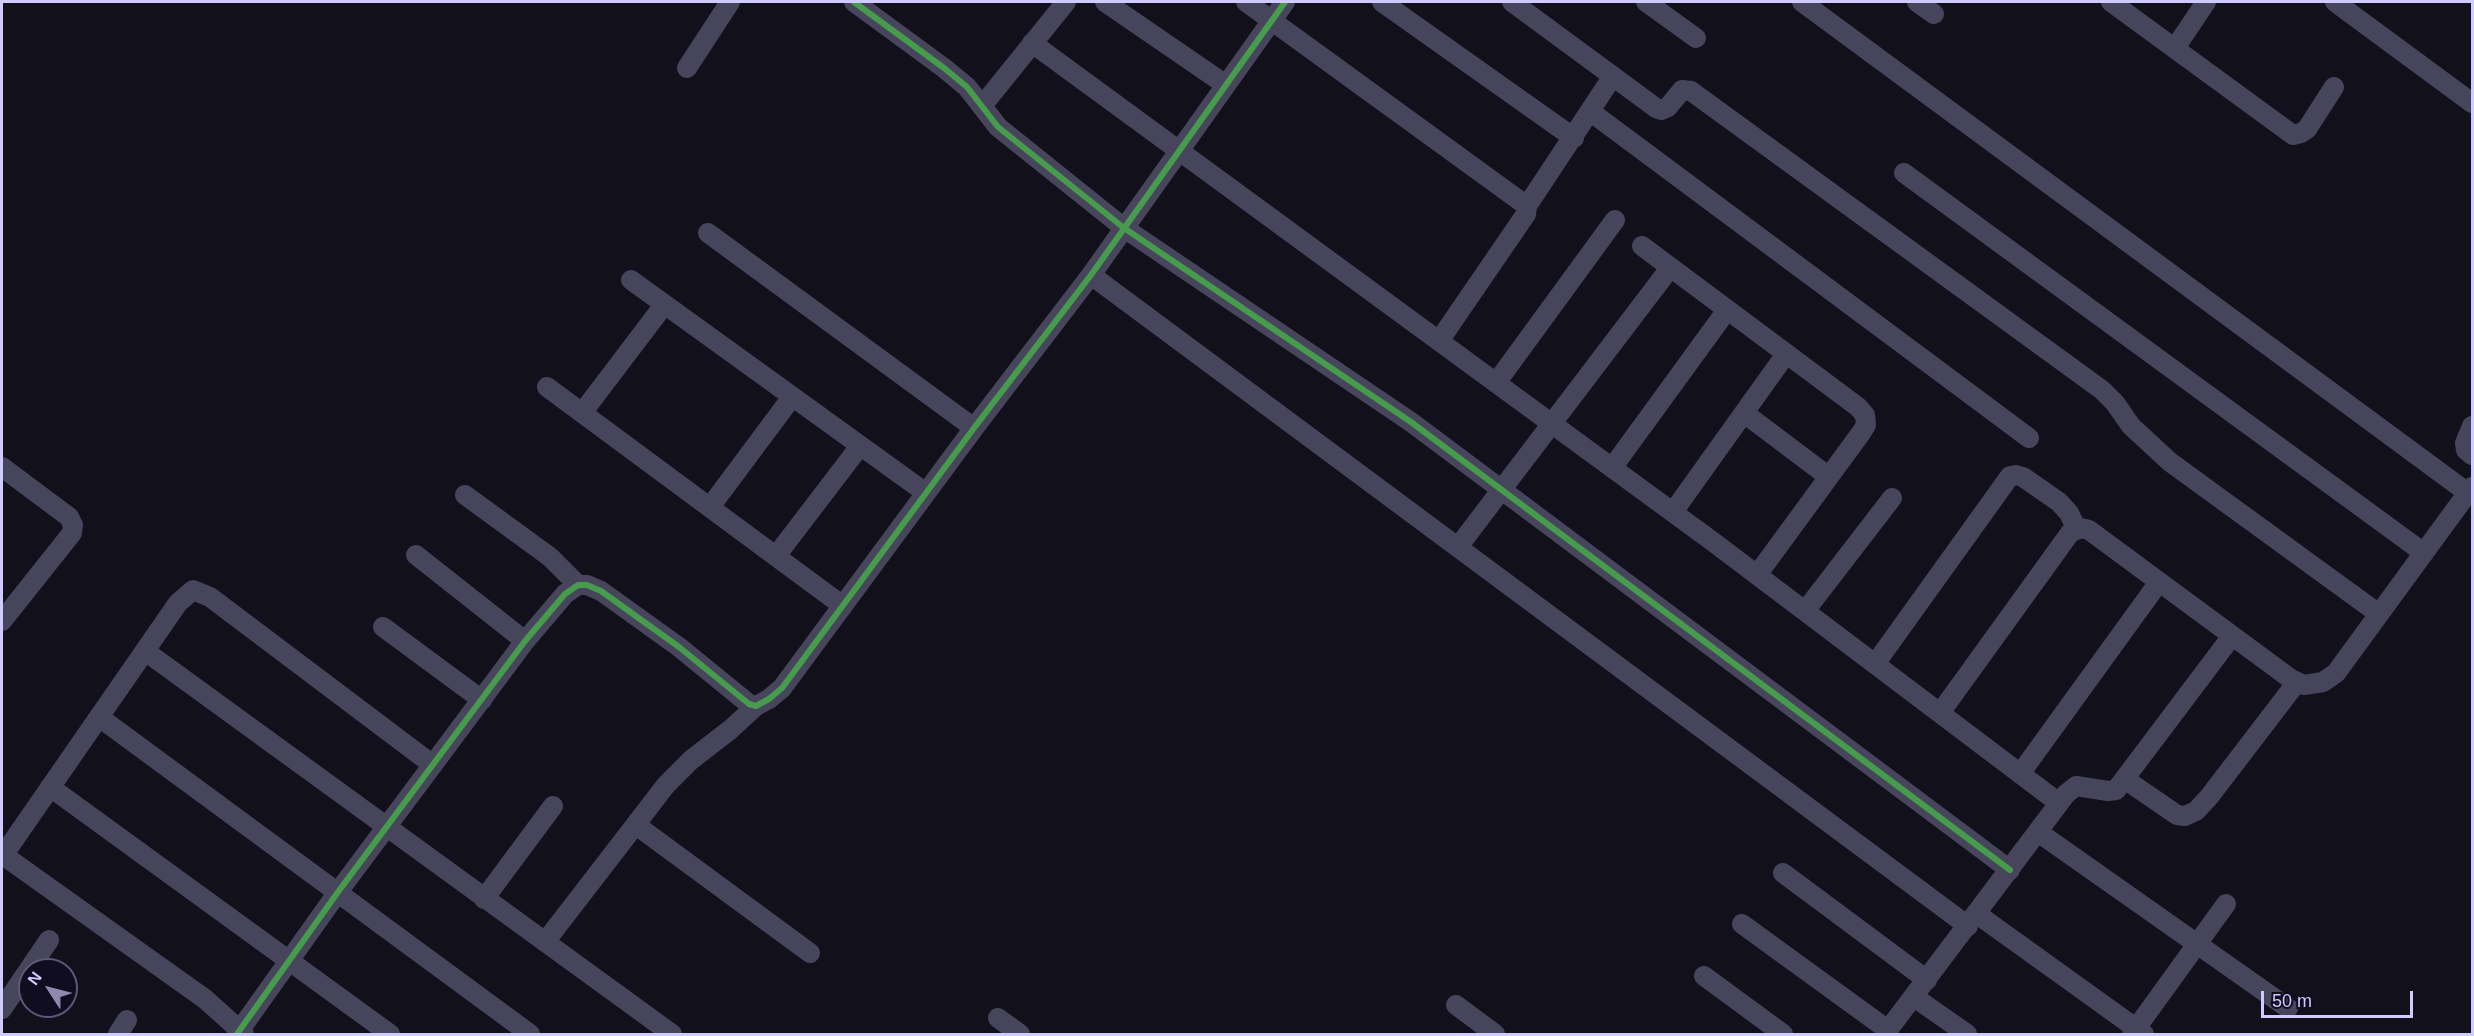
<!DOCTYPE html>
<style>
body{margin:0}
#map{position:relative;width:2474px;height:1036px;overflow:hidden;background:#12111b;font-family:Arial,sans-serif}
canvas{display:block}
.frame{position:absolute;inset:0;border:3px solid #d0cbfe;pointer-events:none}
.north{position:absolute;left:18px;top:958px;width:60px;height:60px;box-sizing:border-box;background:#0f0d1f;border:2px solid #5c5978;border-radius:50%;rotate:306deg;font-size:16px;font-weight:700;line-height:24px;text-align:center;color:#d0cbfe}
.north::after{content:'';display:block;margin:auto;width:21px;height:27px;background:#8e8aaf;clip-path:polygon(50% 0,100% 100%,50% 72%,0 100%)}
.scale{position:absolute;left:2261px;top:991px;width:152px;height:27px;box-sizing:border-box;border:3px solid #d0cbfe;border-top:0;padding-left:8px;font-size:18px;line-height:21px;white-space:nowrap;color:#d0cbfe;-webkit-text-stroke:4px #0f0d1f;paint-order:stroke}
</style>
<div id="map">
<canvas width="2474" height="1036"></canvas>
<div class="frame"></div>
<div class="north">N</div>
<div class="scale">50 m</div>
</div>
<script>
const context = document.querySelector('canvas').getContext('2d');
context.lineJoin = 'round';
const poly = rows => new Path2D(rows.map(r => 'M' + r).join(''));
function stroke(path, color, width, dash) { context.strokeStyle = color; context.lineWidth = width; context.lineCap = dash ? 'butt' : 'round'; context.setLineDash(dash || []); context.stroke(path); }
const minor = poly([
 [854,2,944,68,967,87,998,127,1124,228,1411,422,2010,870],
 [1105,2,1226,85],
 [1246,2,1527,206,1526,214,1439,341],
 [1382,2,1574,138],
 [1512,2,1656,108,1661,110,1668,107,1682,90,1691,91,2102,390,2115,403,2131,426,2170,462,2379,614],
 [1646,2,1696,38],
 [1802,2,2468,493],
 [1917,2,1934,14],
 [2111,2,2293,135,2301,133,2307,129,2334,87],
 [2335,2,2472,103],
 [1032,43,1712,541,2059,803],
 [2175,48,2206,2],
 [687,68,730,2],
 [982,106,1066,2],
 [1591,112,2029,438],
 [1904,173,2424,553],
 [1527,206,1613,76],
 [708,233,974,428],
 [1642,246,1858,407,1865,415,1866,425,1861,433,1757,575],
 [1091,275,1968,926],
 [631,280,926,493],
 [1496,383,1615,220],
 [547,387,843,606],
 [582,413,664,305],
 [1744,413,1829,477],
 [2472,426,2465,443,2466,450,2472,455],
 [2,467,69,517,73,525,72,533,2,621],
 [1612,468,1727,310],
 [465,495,550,557,578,585],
 [710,507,792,397],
 [1673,512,1786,354],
 [1458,547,1670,268],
 [416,555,525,641],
 [776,556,860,446],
 [1805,611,1892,498],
 [383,627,482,700],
 [145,651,672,1034],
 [1875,664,2010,476,2016,475,2023,477,2059,502,2069,513,2076,528],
 [1940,713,2070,533,2081,528,2089,530,2291,679,2304,685,2323,682,2336,673,2472,487],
 [99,717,530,1034],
 [2020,774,2159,582],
 [2126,780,2177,815,2185,816,2196,811,2209,797,2297,682],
 [50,787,390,1034],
 [636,825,810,953],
 [2038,832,2288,1008],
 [3,855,205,999,244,1034],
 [2,857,178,603,193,590,210,597,433,765],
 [1783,873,1927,980],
 [484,899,553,806],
 [1977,914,2144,1034],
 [1742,924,1888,1030],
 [545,942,666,785,691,760,731,729,756,706],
 [1704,976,1783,1034],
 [1914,997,1967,1034],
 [1456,1005,1495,1034],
 [2,1009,49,940],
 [998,1018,1020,1034],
 [118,1034,127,1020],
 [237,1034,338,892,525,641,565,594,578,585,587,585,601,591,679,647,749,704,756,706,769,699,782,688,974,428,1091,275,1285,2],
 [1885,1034,2066,794,2076,786,2108,791,2116,790,2232,636],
 [2132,1034,2226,904]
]);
const cycleway = poly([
 [854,2,944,68,967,87,998,127,1124,228,1411,422,2010,870],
 [237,1034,338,892,525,641,565,594,578,585,587,585,601,591,679,647,749,704,756,706,769,699,782,688,974,428,1091,275,1285,2]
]);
stroke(minor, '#46455c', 20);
stroke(cycleway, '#469c4c', 6);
</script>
